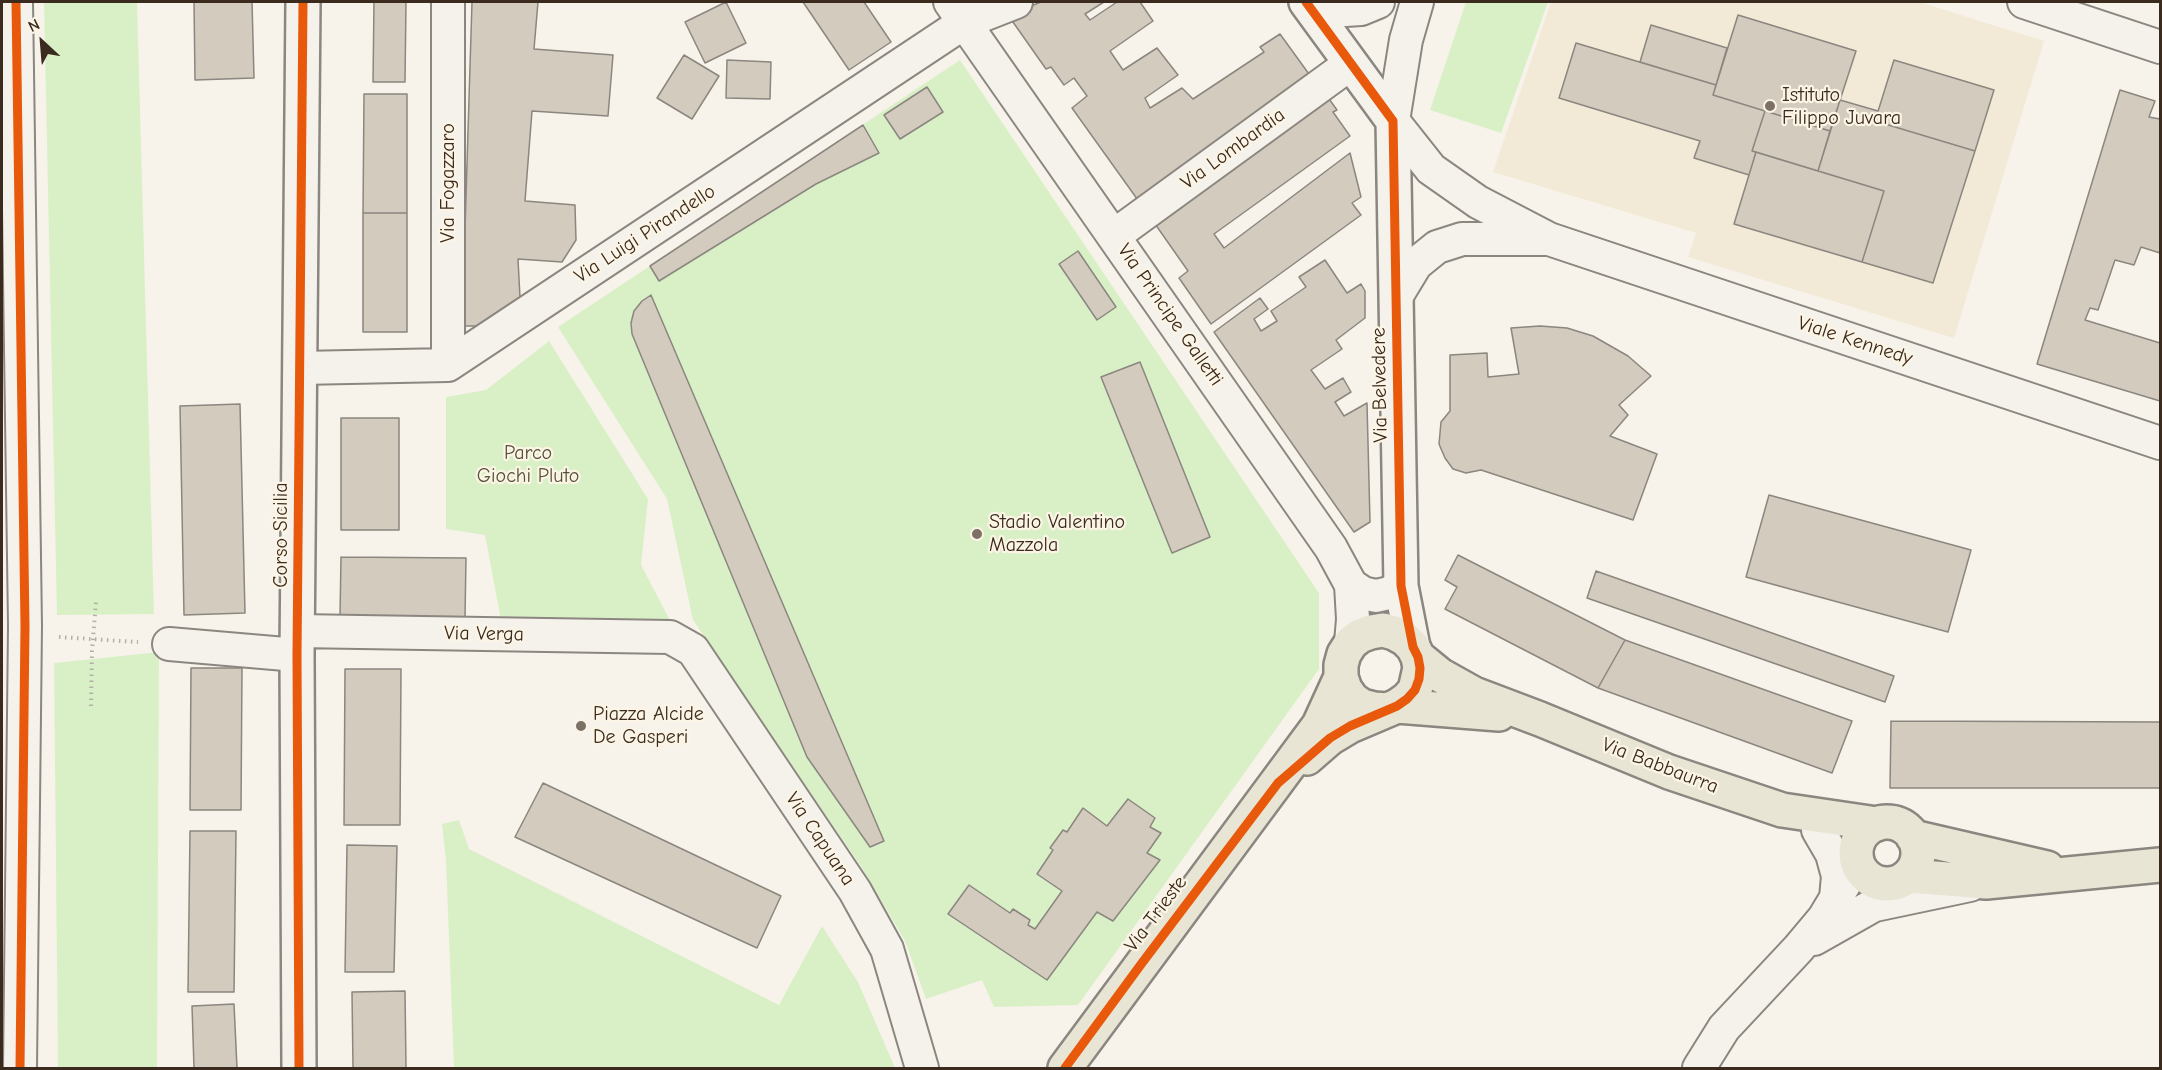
<!DOCTYPE html>
<style>
body{margin:0}
#map{position:relative;width:2162px;height:1070px;overflow:hidden;background:#f7f3ea;font-family:"Comic Neue",sans-serif}
canvas{display:block}
.frame{position:absolute;inset:0;border:3px solid #3b2a1e;pointer-events:none}
.north{position:absolute;left:12px;top:12px;width:60px;height:60px;-webkit-text-stroke:4px #fcf5e5;paint-order:stroke;rotate:334deg;font-size:16px;font-weight:700;line-height:24px;text-align:center;color:#3b2a1e}
.north::after{content:'';display:block;margin:auto;width:21px;height:27px;background:#3b2a1e;clip-path:polygon(50% 0,100% 100%,50% 72%,0 100%)}
</style>
<div id="map">
<canvas width="2162" height="1070"></canvas>
<div class="frame"></div>
<div class="north">N</div>
</div>
<script>
const context = document.querySelector('canvas').getContext('2d');
context.lineJoin = 'round';
function fill(path, color) { context.fillStyle = color; context.fill(path, 'evenodd'); }
const poly = rows => new Path2D(rows.map(r => 'M' + r).join(''));
function stroke(path, color, width, dash) { context.strokeStyle = color; context.lineWidth = width; context.lineCap = dash ? 'butt' : 'round'; context.setLineDash(dash || []); context.stroke(path); }
function drawText(font, color, halo, rows, align = 'center') {
  context.font = font + ' "Comic Neue",sans-serif'; context.lineWidth = 4.5; context.setLineDash([]); context.textBaseline = 'middle'; context.strokeStyle = halo; context.fillStyle = color; for (const [text, x, y, turn = 0] of rows) {
    context.save(); context.translate(x, y); context.rotate((+turn || 0) * Math.PI / 180); context.textAlign = isNaN(turn) ? turn : align; if (halo) context.strokeText(text, 0, 0); context.fillText(text, 0, 0); context.restore();
  }
}
const built = poly([
 [1551,2,1919,2,2044,41,1954,338,1688,257,1696,233,1493,172]
]);
const green = poly([
 [44,2,137,2,154,614,57,615],
 [1466,2,1548,2,1501,133,1430,110],
 [960,60,1319,593,1319,669,1078,1005,994,1007,982,980,926,999,905,941,862,868,693,620,667,499,558,327],
 [549,341,648,499,641,565,672,624,501,620,485,535,446,529,446,397,486,390],
 [159,652,157,1068,58,1068,54,663],
 [459,820,469,849,779,1005,822,926,858,982,895,1068,454,1068,446,860,442,824]
]);
const building = poly([
 [194,2,252,2,254,78,195,80,194,2],
 [374,2,406,2,405,82,373,82,374,2],
 [472,2,538,2,534,49,613,55,608,116,532,111,525,201,575,205,576,240,562,262,518,259,520,298,484,326,462,326,472,2],
 [726,2,746,43,705,63,685,22,726,2],
 [803,2,864,2,891,42,849,70,803,2],
 [1041,2,1104,2,1085,14,1090,20,1117,2,1140,2,1153,21,1110,51,1123,70,1157,48,1178,75,1145,98,1150,108,1182,88,1193,99,1264,52,1260,47,1280,34,1314,81,1140,203,1072,108,1087,96,1074,78,1064,85,1051,67,1046,69,1008,15,1041,2],
 [1738,15,1856,51,1830,131,1713,95,1738,15],
 [1651,25,1727,48,1716,85,1640,62,1651,25],
 [1576,43,1716,85,1713,95,1765,111,1752,151,1756,152,1749,175,1694,158,1700,141,1559,98,1576,43],
 [684,55,719,76,692,119,657,98,684,55],
 [727,60,771,62,770,99,726,98,727,60],
 [1894,60,1994,90,1975,151,1875,121,1894,60],
 [927,87,943,112,900,139,884,115,927,87],
 [2120,90,2155,101,2149,117,2160,119,2160,253,2141,247,2134,265,2115,260,2098,310,2090,308,2085,320,2160,343,2160,401,2037,364,2120,90],
 [364,94,407,94,407,213,363,213,364,94],
 [1327,96,1337,110,1333,112,1350,136,1214,234,1224,248,1350,153,1361,197,1352,203,1361,215,1211,324,1179,278,1188,271,1153,221,1327,96],
 [1840,100,1878,111,1875,121,1975,151,1933,283,1862,262,1884,191,1818,171,1840,100],
 [1765,111,1830,131,1818,171,1752,151,1765,111],
 [863,125,879,153,816,184,659,281,650,266,863,125],
 [1756,152,1884,191,1862,262,1734,224,1756,152],
 [363,213,407,213,407,332,363,332,363,213],
 [1078,251,1116,307,1097,320,1059,264,1078,251],
 [1325,260,1347,293,1361,284,1365,291,1365,318,1336,340,1342,349,1311,370,1325,389,1343,378,1351,392,1335,402,1344,416,1367,403,1370,522,1354,532,1214,332,1260,298,1268,309,1254,319,1261,331,1277,321,1271,311,1306,287,1299,277,1325,260],
 [651,295,884,841,870,847,807,757,632,334,631,323,634,311,642,301,651,295],
 [1540,326,1567,328,1593,336,1628,356,1651,376,1619,405,1628,415,1610,436,1657,454,1633,520,1481,470,1466,473,1453,469,1445,458,1439,444,1441,422,1450,411,1450,355,1487,353,1488,377,1519,374,1511,328,1540,326],
 [1140,362,1210,537,1172,553,1101,377,1140,362],
 [240,404,245,613,184,615,180,406,240,404],
 [341,418,399,418,399,530,341,530,341,418],
 [1769,495,1971,550,1948,632,1746,577,1769,495],
 [1458,555,1625,640,1598,688,1445,609,1457,587,1445,580,1458,555],
 [341,557,466,558,465,617,340,617,341,557],
 [1596,571,1894,676,1885,702,1587,598,1596,571],
 [1625,640,1852,721,1832,773,1598,688,1625,640],
 [191,668,242,668,241,810,190,810,191,668],
 [345,669,401,669,400,825,344,825,345,669],
 [1891,721,2160,722,2160,788,1890,788,1891,721],
 [543,783,781,896,757,948,515,837,543,783],
 [1128,799,1155,818,1150,827,1161,833,1147,853,1160,860,1113,921,1097,912,1047,980,948,914,969,885,1010,913,1013,909,1030,920,1028,925,1035,929,1062,891,1037,874,1053,850,1050,848,1063,830,1067,832,1083,808,1107,826,1128,799],
 [190,831,236,831,234,992,188,992,190,831],
 [347,845,397,846,394,972,345,972,347,845],
 [405,991,406,1068,353,1068,352,992,405,991],
 [234,1004,237,1068,194,1068,192,1006,234,1004]
]);
const path = poly([
 [59,637,138,642]
]);
const minor = poly([
 [16,2,25,626,20,1068],
 [950,2,1331,548,1351,585,1353,619,1351,643],
 [1417,2,1406,40,1393,121,1431,169,1478,202,1549,239,2160,443],
 [2024,2,2160,47],
 [1314,12,1361,9,1378,2],
 [1115,235,1350,64],
 [1396,297,1416,264,1437,247,1462,239,1545,239],
 [448,365,448,2],
 [300,368,448,365,965,22,1016,2],
 [1351,585,1363,593,1376,596,1389,593,1401,586],
 [298,631,670,637,693,650,855,891,887,949,922,1068],
 [169,644,297,655],
 [1818,830,1832,854,1838,876,1836,898],
 [1875,905,1970,885],
 [1814,939,1874,905,1903,880],
 [1699,1068,1724,1028,1798,949,1824,918,1857,863]
]);
const tertiary = poly([
 [1306,2,1393,121,1401,586,1413,647],
 [299,1068,297,655,303,2]
]);
const primary = poly([
 [1418,657,1440,675,1474,694,1540,719,1669,772,1782,810,1877,824],
 [1397,706,1499,714],
 [1307,758,1330,738,1350,726,1397,706,1407,699,1415,690,1420,668,1418,657,1413,647,1405,639,1394,633,1383,630,1371,632,1360,636,1351,643,1344,654,1341,665,1341,677,1345,689,1352,699,1362,706,1374,709,1386,710],
 '1856 853a31 31 0 1 1 62 0a31 31 0 1 1-62 0Z',
 [1913,837,2047,868],
 [1908,876,1986,882,2160,865],
 [1065,1068,1319,725,1341,677]
]);
const pathBridge = poly([
 [91,706,92,651,96,602]
]);
const cycleway = poly([
 [16,2,25,626,20,1068],
 [299,1068,297,655,303,2],
 [1065,1068,1142,963,1278,783,1330,738,1350,726,1397,706,1407,699,1415,690,1419,679,1420,668,1418,657,1413,647,1401,586,1393,121,1306,2]
]);
const markers = [
 [1770,106,6,"#7d7065"],
 [977,534,6,"#7d7065"],
 [581,726,6,"#7d7065"]
];
const poiNames = [
 ["Istituto",1782,95],
 ["Filippo Juvara",1782,118],
 ["Stadio Valentino",989,522],
 ["Mazzola",989,545],
 ["Piazza Alcide",593,714],
 ["De Gasperi",593,737]
];
const streetNames = [
 ["Via Lombardia",1233,149,-36],
 ["Via Fogazzaro",448,183,-90],
 ["Via Luigi Pirandello",645,234,-33],
 ["Via Principe Galletti",1170,315,55],
 ["Viale Kennedy",1855,341,18],
 ["Via Belvedere",1380,385,-91],
 ["Corso Sicilia",281,535,-90],
 ["Via Verga",484,634,1],
 ["Via Babbaurra",1660,766,21],
 ["Via Capuana",820,839,56],
 ["Via Trieste",1156,914,-53]
];
const parkNames = [
 ["Parco",528,453],
 ["Giochi Pluto",528,476]
];
fill(built, '#f2e9d7');
fill(green, '#d9f0c7');
fill(building, '#d2cbbe');
stroke(building, '#8b867f', 1.5);
stroke(minor, '#8b867f', 36);
stroke(tertiary, '#8b867f', 38);
stroke(primary, '#8b867f', 38);
stroke(path, '#b3afa9', 4, [1.5, 4.5]);
stroke(minor, '#f5f2ec', 32);
stroke(tertiary, '#f5f2ec', 33);
stroke(primary, '#e9e5d5', 33);
stroke(pathBridge, '#b3afa9', 4, [1.5, 4.5]);
stroke(cycleway, '#e8590c', 9);
for (const [x, y, r, color] of markers) { const dot = new Path2D(); dot.arc(x, y, r, 0, 2 * Math.PI); context.fillStyle = color; context.fill(dot); stroke(dot, '#fcf5e5', 2); }
drawText('20px', '#3b2a1e', '#fcf5e5', poiNames, 'left');
drawText('20px', '#3b2a1e', '#fcf5e5', streetNames);
drawText('20px', '#56513a', '#fcf5e5', parkNames);
</script>
